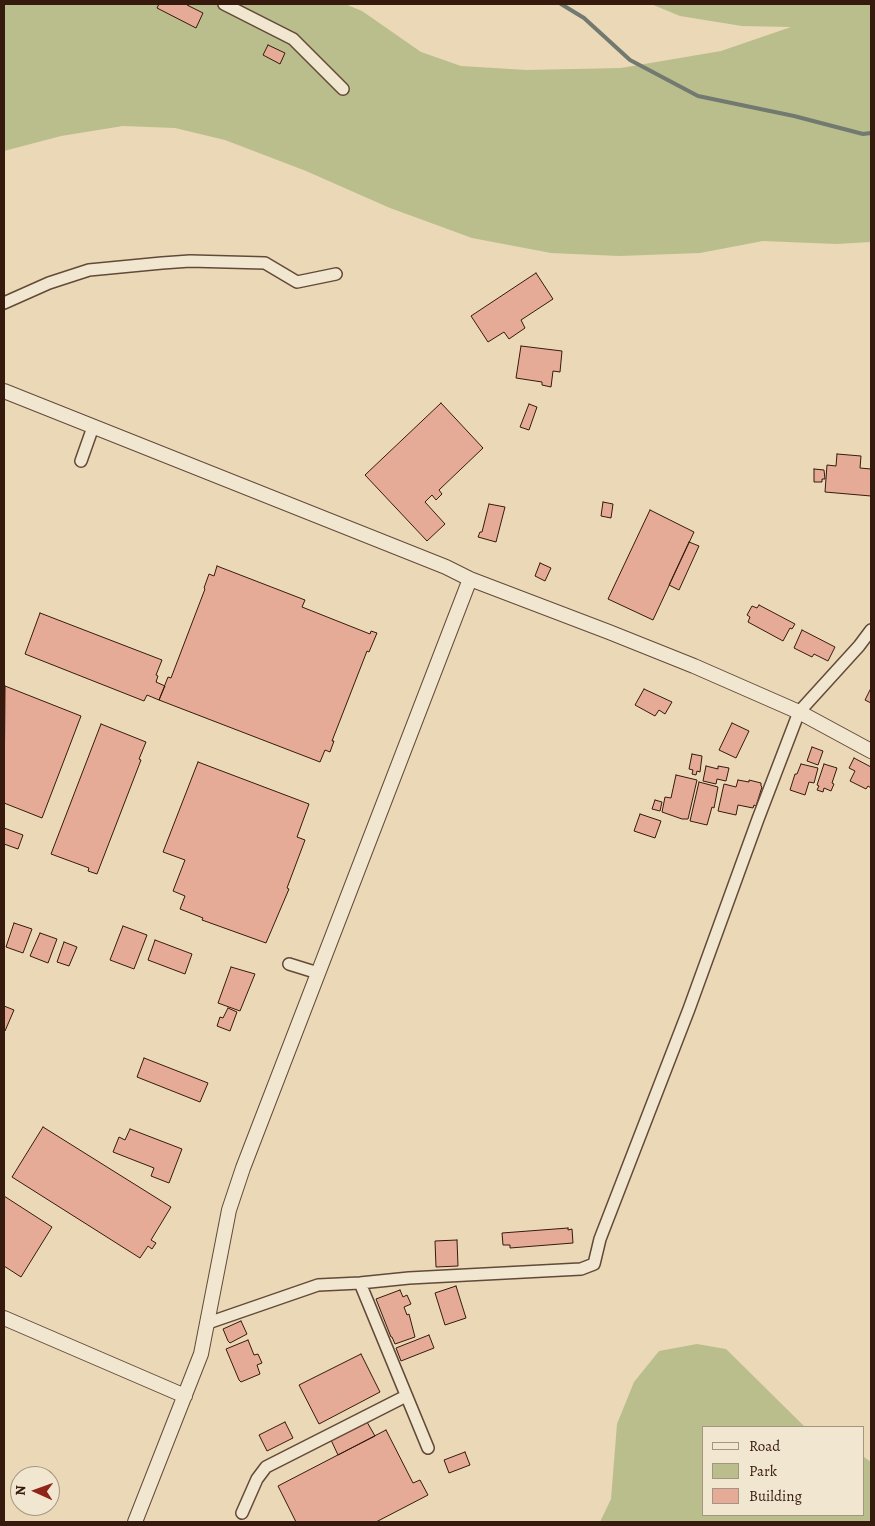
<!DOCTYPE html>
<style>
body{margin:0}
#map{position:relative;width:875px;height:1526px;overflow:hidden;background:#ead8b7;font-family:Alegreya,serif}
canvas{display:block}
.frame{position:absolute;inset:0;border:5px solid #361a0e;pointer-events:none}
.legend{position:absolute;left:702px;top:1426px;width:162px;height:90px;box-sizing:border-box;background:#f1e6d0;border:1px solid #a69482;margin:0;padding:6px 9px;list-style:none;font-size:15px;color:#361a0e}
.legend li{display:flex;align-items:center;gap:10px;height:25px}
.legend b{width:25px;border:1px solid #a69482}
.north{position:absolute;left:10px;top:1466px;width:50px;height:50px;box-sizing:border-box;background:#f1e6d0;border:1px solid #a69482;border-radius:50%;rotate:272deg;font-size:14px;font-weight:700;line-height:20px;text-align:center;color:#361a0e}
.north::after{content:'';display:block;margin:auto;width:18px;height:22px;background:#8f2418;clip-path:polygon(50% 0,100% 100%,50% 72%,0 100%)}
</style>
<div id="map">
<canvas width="875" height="1526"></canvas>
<div class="frame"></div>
<ul class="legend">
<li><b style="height:6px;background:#f1e6d0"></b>Road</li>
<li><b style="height:14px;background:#babe8c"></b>Park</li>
<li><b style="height:14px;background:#e6ab97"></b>Building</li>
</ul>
<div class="north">N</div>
</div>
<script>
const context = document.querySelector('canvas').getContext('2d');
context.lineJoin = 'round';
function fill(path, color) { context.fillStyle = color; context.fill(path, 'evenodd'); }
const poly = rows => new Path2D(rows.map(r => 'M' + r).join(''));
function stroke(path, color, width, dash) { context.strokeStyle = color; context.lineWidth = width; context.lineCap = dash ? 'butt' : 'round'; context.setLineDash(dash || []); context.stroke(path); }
const green = poly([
 [4,4,345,4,362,11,421,52,461,66,527,70,621,68,721,51,791,27,742,26,680,16,651,4,871,4,871,242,836,244,763,241,700,253,619,256,551,253,472,238,390,208,306,171,225,140,175,128,123,126,61,136,4,151],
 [697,1344,726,1349,805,1427,704,1427,704,1515,864,1515,864,1457,871,1462,871,1522,600,1522,611,1499,617,1424,634,1382,659,1351]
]);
const stream = poly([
 [561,4,584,18,630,60,698,96,794,116,863,134,871,133]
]);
const building = poly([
 [159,4,187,4,187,5,203,13,196,28,157,8,159,4],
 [268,45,285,53,280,64,263,55,268,45],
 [536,273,553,299,521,320,525,328,509,339,504,332,488,342,471,316,536,273],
 [521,346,562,351,560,372,553,371,551,387,542,385,542,382,516,378,521,346],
 [441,403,483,448,439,490,442,494,436,500,432,495,425,502,445,524,427,541,365,475,441,403],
 [529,404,537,407,529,430,520,427,529,404],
 [837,454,861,456,860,468,871,469,871,496,825,492,827,465,836,466,837,454],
 [814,469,824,470,825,479,822,479,822,482,814,482,814,469],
 [603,502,613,504,611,518,601,516,603,502],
 [489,504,505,507,496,542,478,537,480,532,482,532,489,504],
 [650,510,694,532,653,620,608,599,650,510],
 [689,542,699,546,679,590,669,585,689,542],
 [540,563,551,568,545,581,535,576,540,563],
 [217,566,305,600,302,607,370,634,371,631,377,633,369,652,367,651,332,741,334,741,330,752,325,750,320,762,159,700,168,677,171,678,205,589,204,588,209,574,214,576,217,566],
 [759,605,795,624,792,629,790,628,783,641,748,622,750,617,747,615,752,606,757,608,759,605],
 [40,613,162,660,156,675,158,676,156,682,165,686,159,700,147,695,144,701,25,654,40,613],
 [802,630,835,647,828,661,814,654,812,657,794,648,802,630],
 [5,686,81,716,42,818,4,803,5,686],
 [871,688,871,703,865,700,871,688],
 [644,689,672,702,665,714,659,710,655,716,635,705,644,689],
 [732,723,749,731,736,758,719,750,732,723],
 [101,724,146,742,139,759,141,760,97,874,88,871,89,868,51,854,101,724],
 [812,747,823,751,818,765,807,761,812,747],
 [692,754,702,756,700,772,697,771,696,775,692,774,693,770,689,769,692,754],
 [854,758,871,767,871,788,868,786,866,789,850,781,855,771,849,768,854,758],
 [198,762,309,804,297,837,305,840,287,888,289,889,266,943,202,920,203,918,180,909,185,896,173,891,185,860,163,852,198,762],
 [801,764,818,768,814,783,809,782,805,795,790,790,795,774,797,774,801,764],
 [824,764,837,768,832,783,834,784,831,791,824,788,823,792,817,790,819,786,817,785,824,764],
 [706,766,718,769,718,766,729,768,726,781,717,779,716,784,703,781,706,766],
 [676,775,697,780,688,819,682,819,662,812,665,797,671,798,676,775],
 [738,780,749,782,749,780,761,783,761,786,762,787,756,806,754,805,753,808,738,805,736,815,718,811,724,784,736,787,738,780],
 [699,782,718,787,714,808,712,807,707,825,690,821,699,782],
 [655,800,662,802,660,811,652,809,655,800],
 [640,814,661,821,655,838,634,831,640,814],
 [4,828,23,835,18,849,4,844,4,828],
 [14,923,32,929,23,953,6,947,14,923],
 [123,926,147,935,134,969,110,960,123,926],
 [40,933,57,939,48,963,30,956,40,933],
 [155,940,192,954,185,974,148,960,155,940],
 [64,942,77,947,69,966,57,962,64,942],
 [231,967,255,974,240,1011,218,1003,231,967],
 [4,1006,14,1010,5,1031,4,1030,4,1006],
 [228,1008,237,1012,230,1031,217,1026,220,1017,223,1018,228,1008],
 [144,1058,208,1083,200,1102,137,1077,144,1058],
 [43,1127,171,1207,151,1240,156,1243,152,1249,148,1246,140,1258,12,1177,43,1127],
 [130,1129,182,1149,169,1183,151,1176,154,1168,113,1152,119,1137,125,1140,130,1129],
 [4,1196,52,1227,21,1277,4,1266,4,1196],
 [568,1228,568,1230,572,1229,573,1243,510,1248,510,1245,503,1245,502,1233,568,1228],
 [457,1240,458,1266,436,1267,435,1241,457,1240],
 [456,1286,466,1318,445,1325,435,1293,456,1286],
 [400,1290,403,1297,407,1295,411,1304,404,1307,407,1315,409,1314,415,1337,395,1344,392,1337,391,1337,376,1299,400,1290],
 [241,1321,247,1334,230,1343,228,1341,223,1329,241,1321],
 [429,1335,434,1348,401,1361,396,1348,429,1335],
 [248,1340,254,1355,258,1354,262,1363,257,1365,260,1374,241,1382,239,1380,226,1349,248,1340],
 [361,1354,380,1392,319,1424,299,1385,361,1354],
 [285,1422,293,1438,267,1451,259,1435,285,1422],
 [367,1422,375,1436,338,1455,331,1440,367,1422],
 [386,1430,413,1483,420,1480,428,1495,376,1522,296,1522,278,1486,386,1430],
 [465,1452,470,1465,449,1473,444,1460,465,1452]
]);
const minor = poly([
 [224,4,293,39,343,89],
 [4,303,49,283,89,270,162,263,190,261,265,263,297,282,336,274],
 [81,461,93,427],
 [289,964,318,973],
 [360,1283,428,1448],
 [208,1323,318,1285,360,1283,409,1278,581,1269,594,1264,600,1239,689,1009,758,819,799,712,859,646,871,630],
 [242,1513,257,1479,266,1467,406,1396]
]);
const tertiary = poly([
 [4,391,446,567,470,579,609,632,694,666,799,712,871,751],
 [4,1318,185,1396],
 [135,1522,201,1354,229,1210,243,1168,470,579]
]);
fill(green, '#babe8c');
stroke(stream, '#717970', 4);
fill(building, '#e6ab97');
stroke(building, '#361a0e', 1);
stroke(minor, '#634a38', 14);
stroke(tertiary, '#634a38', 16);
stroke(minor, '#f1e6d0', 11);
stroke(tertiary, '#f1e6d0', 14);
</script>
